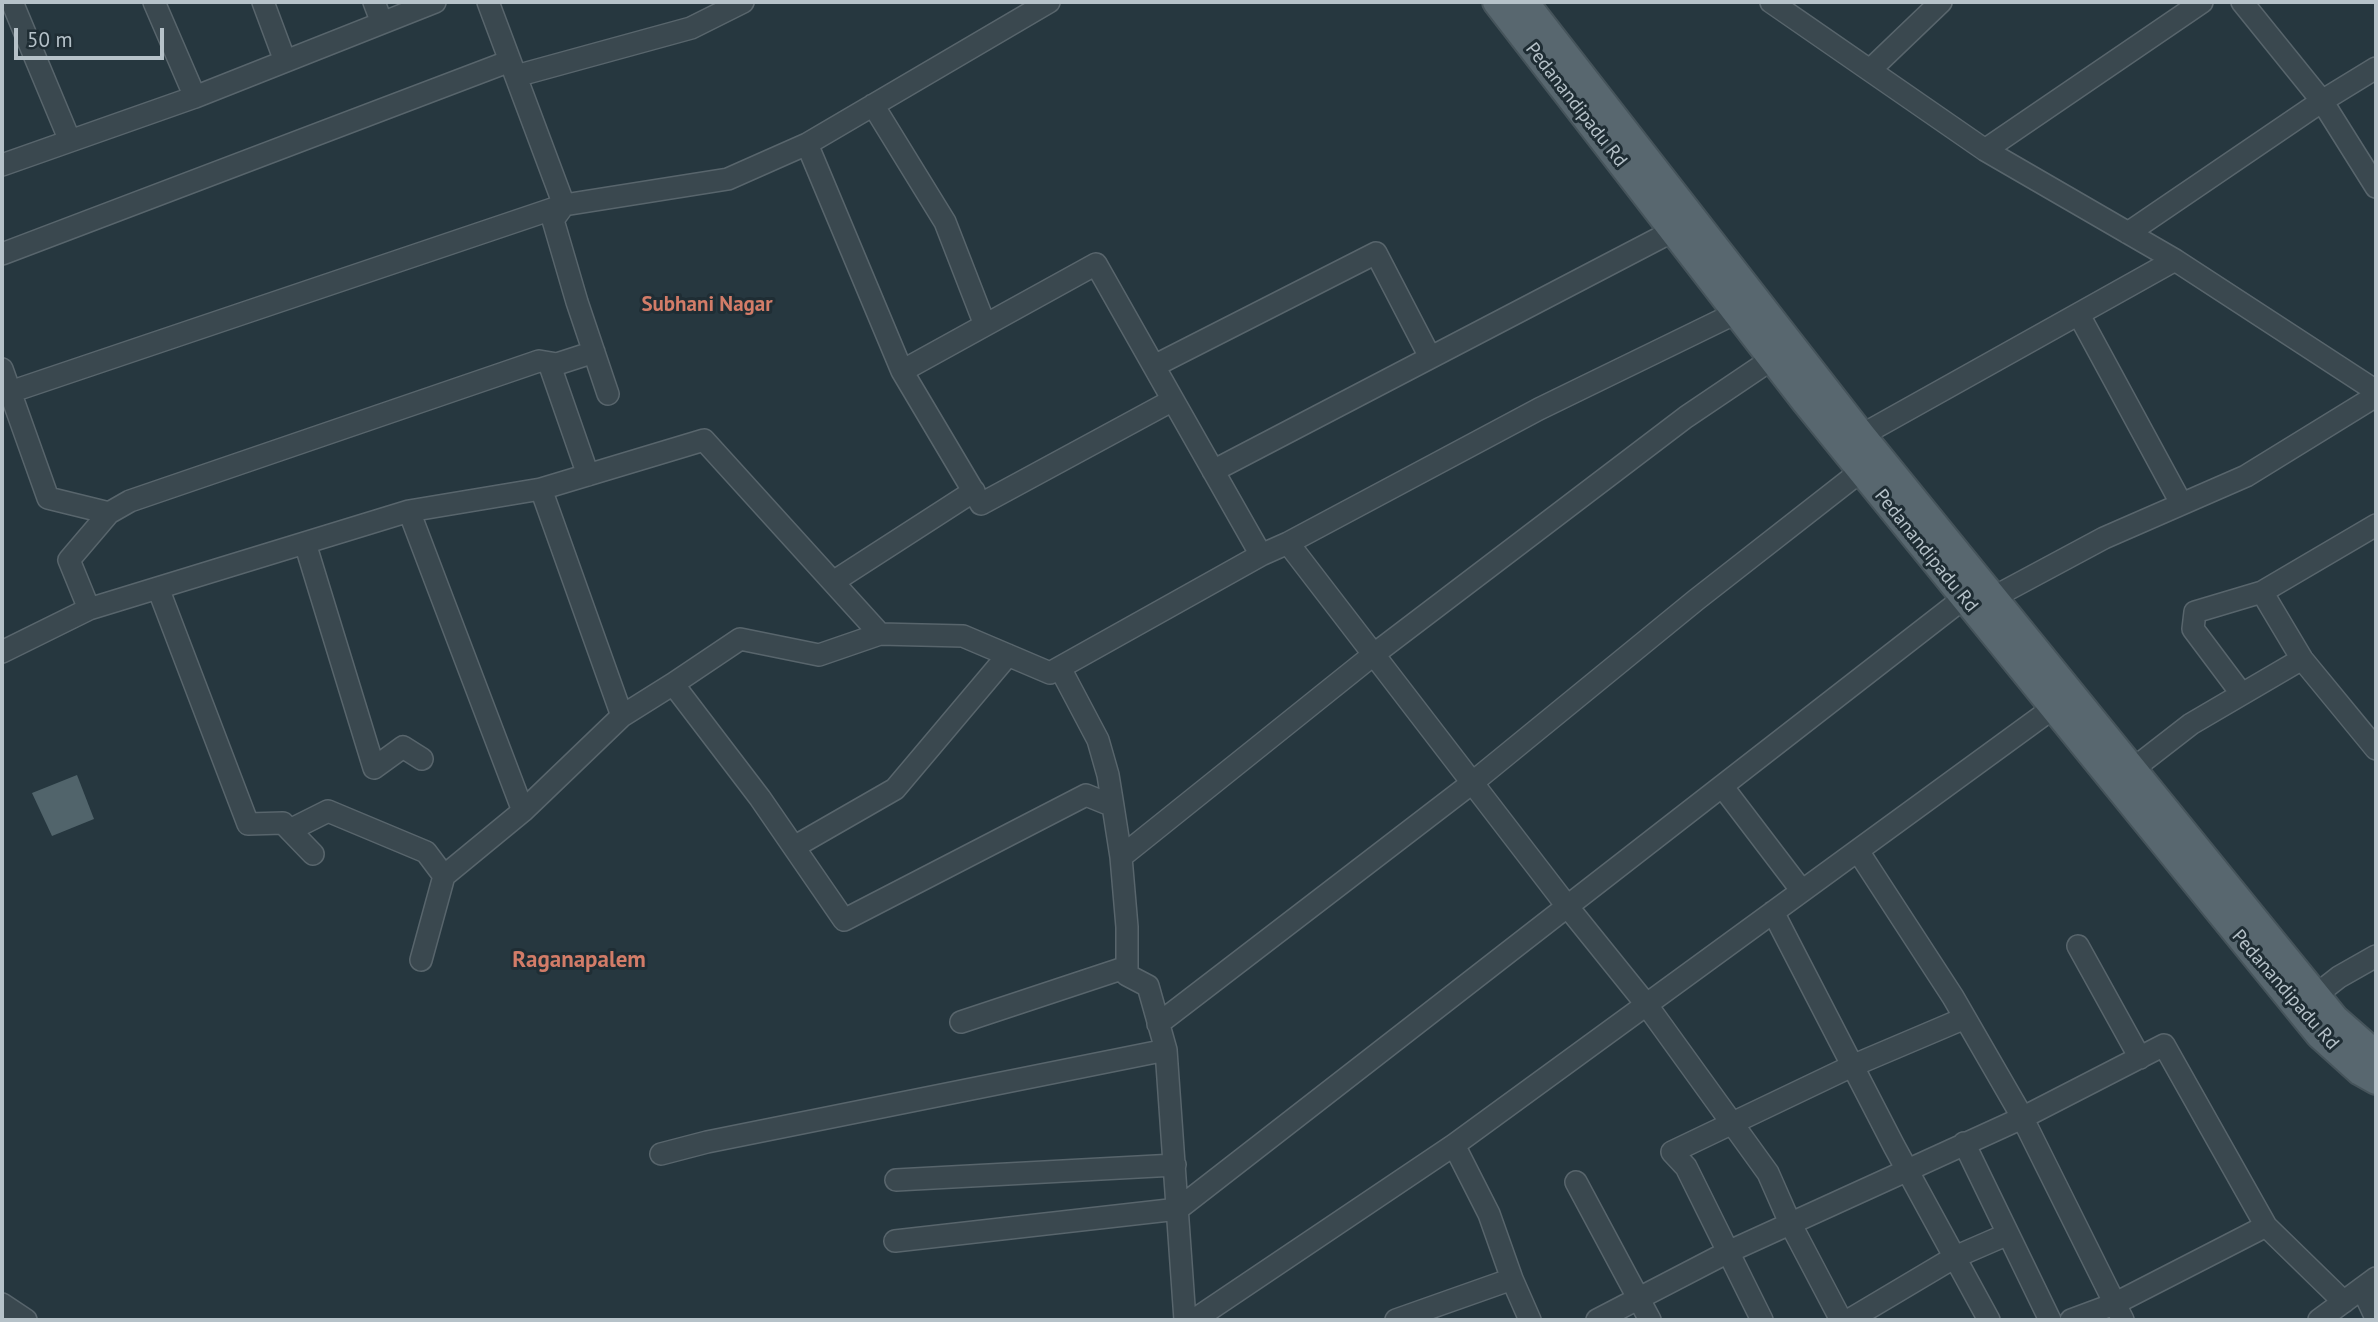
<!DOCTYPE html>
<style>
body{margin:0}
#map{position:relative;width:2378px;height:1322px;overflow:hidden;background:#26373f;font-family:"PT Sans",sans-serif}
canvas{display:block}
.frame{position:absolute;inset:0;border:4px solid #b6c2c9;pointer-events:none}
.scale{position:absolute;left:14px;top:28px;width:150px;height:32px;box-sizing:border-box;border:4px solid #b6c2c9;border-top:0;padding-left:9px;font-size:21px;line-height:24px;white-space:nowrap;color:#b6c2c9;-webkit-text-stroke:5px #1f2d34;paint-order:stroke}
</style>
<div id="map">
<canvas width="2378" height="1322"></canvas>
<div class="frame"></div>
<div class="scale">50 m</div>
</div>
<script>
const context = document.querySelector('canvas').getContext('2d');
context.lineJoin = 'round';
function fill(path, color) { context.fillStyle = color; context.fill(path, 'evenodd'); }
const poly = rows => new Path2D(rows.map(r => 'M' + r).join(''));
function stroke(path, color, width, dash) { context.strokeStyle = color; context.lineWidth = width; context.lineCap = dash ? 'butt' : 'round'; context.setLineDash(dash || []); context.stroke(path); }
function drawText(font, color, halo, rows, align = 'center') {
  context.font = font + ' "PT Sans",sans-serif'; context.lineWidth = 6; context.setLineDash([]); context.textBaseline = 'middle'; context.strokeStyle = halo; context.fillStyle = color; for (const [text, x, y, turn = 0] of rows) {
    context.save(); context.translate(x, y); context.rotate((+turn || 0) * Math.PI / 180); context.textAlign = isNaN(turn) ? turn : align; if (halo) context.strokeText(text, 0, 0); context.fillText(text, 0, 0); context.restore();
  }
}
const building = poly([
 [77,775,94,819,52,836,32,793]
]);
const minor = poly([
 [12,2,70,141],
 [263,2,285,61],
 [374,2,382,23],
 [488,2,564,205,728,179,807,144,1049,2],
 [1771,2,1985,150,2175,260,2376,391],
 [2242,2,2322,101,2376,187],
 [1870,70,1941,2],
 [516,76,691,28,743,2],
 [195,97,435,2],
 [873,105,945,222,985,325],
 [807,144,902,371],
 [1985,150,2202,2],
 [2,165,195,97,154,2],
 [564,205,553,220,577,302,608,394],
 [2128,233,2322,101,2376,68],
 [2,254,510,61],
 [2079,315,2181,503],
 [549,363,588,475],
 [1154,366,1376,253,1430,357],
 [2,369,48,498,109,513,130,501,539,361,557,364,594,352],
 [10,392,564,205],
 [1173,400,981,504,902,371,1096,264,1173,400,1261,555],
 [1862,435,2175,260],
 [1213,471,1673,231],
 [541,489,622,716],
 [409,511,523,811],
 [109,513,69,560,89,609,409,511,541,489,704,440,880,634,963,636,1050,673,1261,555,1288,543,1539,409,1736,313],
 [305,543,374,768,403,747,422,759],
 [1288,543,1567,906,1646,1004,1768,1173,1790,1223,1841,1320],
 [833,582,974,491],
 [158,588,248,824,283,823,313,854],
 [2262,592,2302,659,2376,749],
 [1994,597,2104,538,2246,476,2376,396],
 [2,652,89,609],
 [1060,668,1098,740,1108,775,1113,806],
 [673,684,740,639,819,655,880,634],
 [2241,693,2193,629,2195,612,2262,592,2376,525],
 [2133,769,2191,724,2302,659],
 [1722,786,1802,891],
 [290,830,328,811,426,852,444,876,523,811,622,716,673,684,760,798,844,920,1086,795,1113,806,1121,857,1127,927,1127,975,1148,986,1166,1050,1185,1320],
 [794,847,895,789,1008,655],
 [1858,851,1953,997,2020,1113,2123,1320],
 [1121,857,1373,655,1686,417,1772,359],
 [1773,912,1894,1146,1989,1320],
 [2078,946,2140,1058],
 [421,960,444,876],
 [2316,995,2339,977,2376,956],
 [961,1022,1127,967],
 [1158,1024,1472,783,1696,600,1861,471],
 [1964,1143,2050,1320],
 [1454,1145,1489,1214,1512,1279,1530,1320],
 [661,1154,707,1142,1166,1050],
 [896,1180,1175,1165],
 [1576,1182,1650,1320],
 [895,1241,1178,1209,1964,598],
 [2362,1288,2376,1318],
 [2,1304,26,1320],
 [1194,1320,1454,1145,2053,708],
 [1396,1320,1512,1279],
 [1597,1320,1728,1252,2022,1118,2164,1045,2266,1226,2344,1302],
 [1762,1320,1686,1167,1672,1152,1852,1066,1965,1018],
 [1849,1320,1955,1257,2008,1234],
 [2071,1320,2114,1304,2266,1226],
 [2319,1320,2376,1278]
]);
const major = poly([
 [1496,2,1805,402,2319,1035,2360,1072,2376,1081],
 [1525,2,1862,435,2335,1018,2376,1054]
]);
const streetNames = [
 ["Pedanandipadu Rd",1576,105,52],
 ["Pedanandipadu Rd",1926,551,51],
 ["Pedanandipadu Rd",2285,990,49]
];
const neighbourhoodNames = [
 ["Subhani Nagar",707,305]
];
const quarterNames = [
 ["Raganapalem",579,960]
];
fill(building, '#51646b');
stroke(minor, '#58656c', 24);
stroke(major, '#46545b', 30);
stroke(minor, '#3a484f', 21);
stroke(major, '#58676f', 26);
drawText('19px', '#b6c2c9', '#1f2d34', streetNames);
drawText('bold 21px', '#d27c68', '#1f2d34', neighbourhoodNames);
drawText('bold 23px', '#d27c68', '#1f2d34', quarterNames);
</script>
